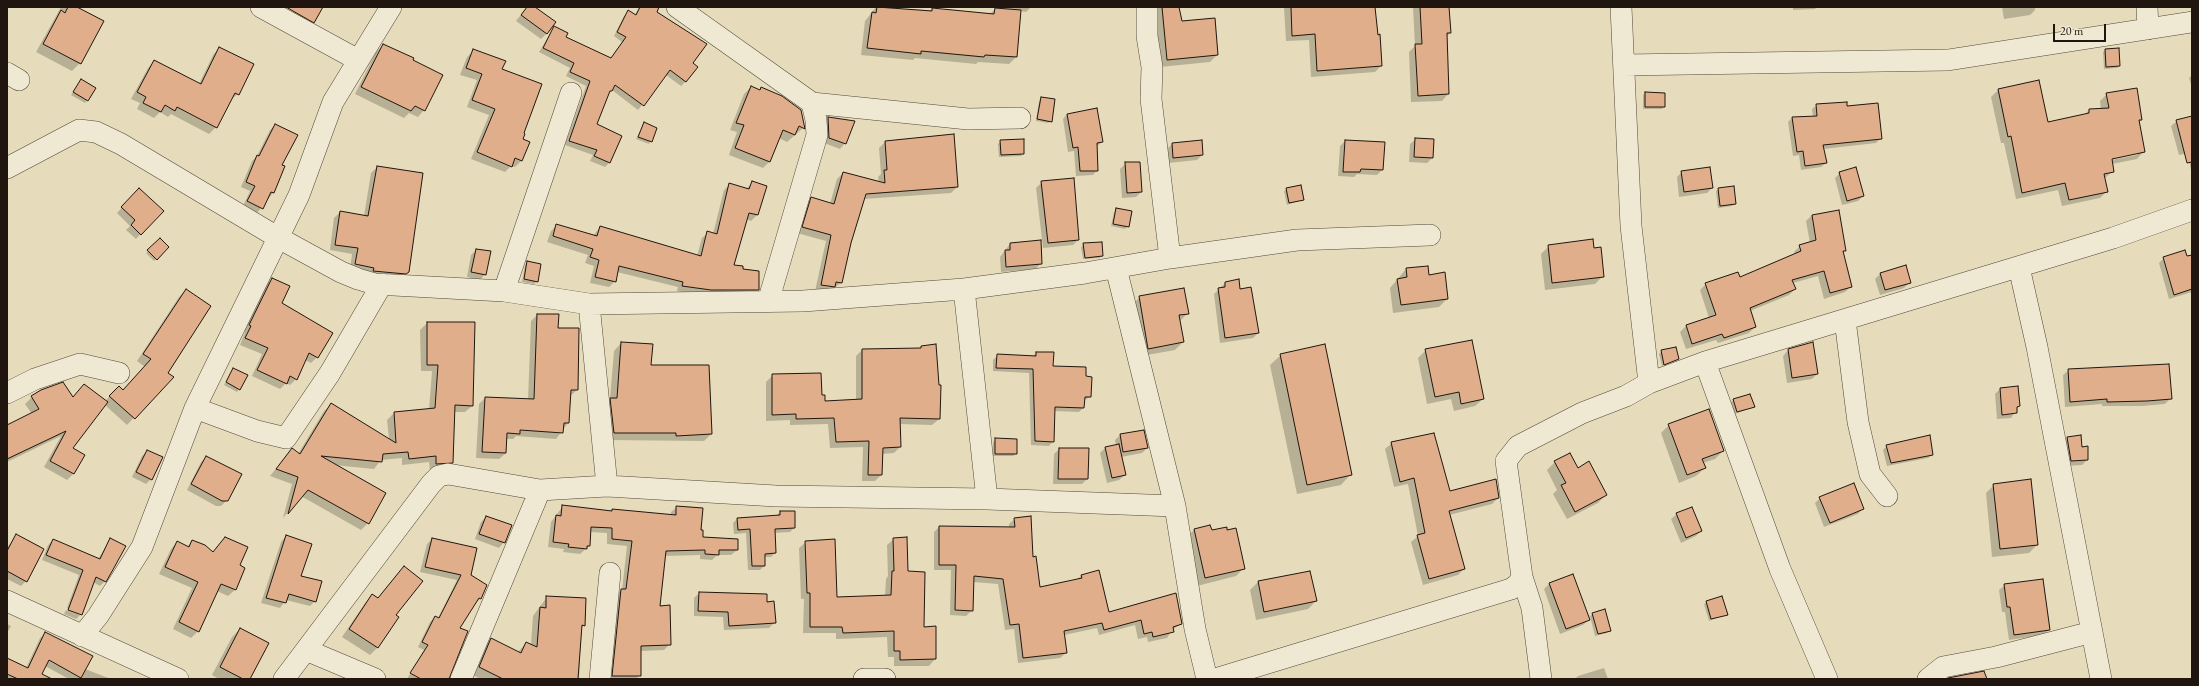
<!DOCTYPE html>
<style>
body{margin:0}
#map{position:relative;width:2199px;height:686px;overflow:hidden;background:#e6dcbb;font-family:"EB Garamond",serif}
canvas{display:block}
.frame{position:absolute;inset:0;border:8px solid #20160f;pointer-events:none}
.scale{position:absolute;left:2053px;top:24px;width:53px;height:18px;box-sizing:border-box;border:2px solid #20160f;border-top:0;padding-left:5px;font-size:12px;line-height:14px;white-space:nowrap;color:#20160f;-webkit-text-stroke:3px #efe8d3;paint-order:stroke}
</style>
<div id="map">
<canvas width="2199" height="686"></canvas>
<div class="frame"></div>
<div class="scale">20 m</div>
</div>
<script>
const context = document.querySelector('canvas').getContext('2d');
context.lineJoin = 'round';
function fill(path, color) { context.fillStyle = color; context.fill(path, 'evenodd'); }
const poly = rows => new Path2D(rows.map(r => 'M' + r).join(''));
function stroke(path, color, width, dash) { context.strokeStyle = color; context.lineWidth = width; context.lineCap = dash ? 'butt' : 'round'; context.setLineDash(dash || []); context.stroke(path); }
const shadow = poly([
 [61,7,75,7,80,63,72,71,36,52],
 [296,7,322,7,314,22,307,29,290,20],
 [527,7,534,7,548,32,541,39,516,21],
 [639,7,651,7,692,63,686,81,681,86,666,75,638,110,612,90,608,94,596,125,621,137,609,163,605,167,590,161,593,155,565,145,586,86,566,76,570,68,539,52,554,28,564,37,610,59,622,42,614,36,624,16,629,12,635,15],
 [876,7,990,14,995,9,1001,10,1001,7,1031,7,1026,12,1020,11,1016,57,1009,64,978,62,976,64,915,58,913,60,861,55,865,21],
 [1154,7,1178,7,1181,23,1217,55,1210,62,1160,67],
 [1284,7,1374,7,1381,66,1375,72,1311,77,1309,40,1286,41],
 [1413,7,1448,7,1450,33,1446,37,1448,94,1442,101,1411,102,1409,52,1415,46],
 [1793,7,1817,7,1815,9,1793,10],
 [2002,7,2035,7,2035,10,2030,15,2004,19],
 [383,45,412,61,424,110,418,117,409,113,404,118,355,94,376,52],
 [219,48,238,94,230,100,216,127,209,134,171,114,168,117,160,112,154,118,137,109,140,103,131,99,148,68,154,61,199,84,213,55],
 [2105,50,2119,66,2117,68,2104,69,2103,52],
 [473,51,501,70,523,133,522,139,529,142,521,161,515,167,511,166,505,172,471,159,489,115,467,107,477,80,460,75,467,57],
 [2192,75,2192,87,2189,78],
 [81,80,95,89,85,103,71,95],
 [751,87,759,91,761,89,800,111,803,128,787,142,779,138,770,161,763,168,729,155,737,132,730,130,744,94],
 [1998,90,2047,123,2084,115,2089,110,2101,110,2100,101,2107,94,2141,120,2138,123,2144,151,2137,159,2112,164,2113,171,2104,179,2107,191,2100,198,2062,206,2058,190,2016,199,2004,143,2001,143,1991,97],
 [2137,152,2137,155,2107,161,2107,159],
 [1645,93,1664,107,1662,109,1643,109,1643,95],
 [1041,98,1051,121,1048,123,1036,121,1039,101],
 [1817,105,1846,107,1881,138,1876,143,1823,149,1826,163,1821,167,1801,170,1799,155,1793,156,1788,122,1792,118,1813,117,1812,109],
 [1067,114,1102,142,1096,147,1097,170,1093,175,1076,176,1074,151,1068,152,1063,119],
 [2192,117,2192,177,2188,153,2179,155,2171,126,2177,121],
 [828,118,853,122,845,143,840,149,824,143,823,123],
 [644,124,656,129,649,144,636,139],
 [275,125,281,166,283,167,273,193,257,213,243,206,250,191,241,187,252,161,257,156,270,130],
 [953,136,957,187,951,193,863,199,850,243,841,283,828,292,815,291,826,241,797,233,806,204,812,198,830,204,837,179,843,173,879,183,878,177,881,174,879,148,885,142],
 [1416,139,1432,158,1427,163,1409,162,1410,144],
 [1001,141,1023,153,1021,156,999,157,998,144],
 [1345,141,1382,170,1377,175,1357,174,1354,177,1338,176,1340,146],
 [1172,144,1202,155,1197,160,1168,163,1167,149],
 [1126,163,1141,192,1136,197,1122,198,1120,169],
 [377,167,408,272,402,278,350,270,352,254,330,250,334,218,340,212,364,216,371,173],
 [1682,172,1712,188,1707,193,1679,197,1677,177],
 [1840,173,1863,196,1858,201,1842,205,1835,178],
 [1042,182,1078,240,1073,245,1043,248,1036,188],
 [752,183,766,187,757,215,751,221,746,219,733,266,742,270,758,289,752,295,704,296,677,291,678,287,617,272,615,281,609,287,590,283,594,266,585,263,588,255,547,242,551,231,557,225,593,236,600,227,697,256,702,238,708,233,713,234,724,190,730,184,746,189],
 [1287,189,1303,199,1287,205,1284,191],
 [1719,189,1735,204,1732,206,1718,208,1716,191],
 [134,194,162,211,136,239,126,230,130,226,117,213],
 [1116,209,1128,226,1125,229,1111,226,1114,212],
 [1812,215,1845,250,1842,252,1851,286,1845,292,1824,299,1818,276,1793,283,1795,289,1789,295,1750,311,1755,327,1749,333,1718,343,1716,340,1686,349,1680,332,1686,326,1709,318,1700,290,1706,284,1739,278,1795,255,1794,252,1800,246,1810,243,1806,221],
 [160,239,168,247,154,261,146,253],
 [1010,244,1041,263,1036,269,1001,272,1000,257],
 [1084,244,1102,256,1099,258,1083,259,1081,247],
 [1549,246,1593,249,1603,276,1595,284,1545,290,1541,254],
 [476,250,485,274,480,280,467,277,471,255],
 [2192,256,2192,292,2169,299,2159,263,2164,258],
 [528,262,537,281,534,284,522,282,525,265],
 [1406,269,1428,276,1447,299,1439,307,1393,313,1390,288],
 [1880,274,1909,283,1904,288,1880,295,1875,279],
 [272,279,281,304,317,357,311,363,305,360,296,379,290,385,286,383,280,389,252,376,262,354,240,345,245,332,244,331,266,285],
 [1225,283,1240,290,1258,333,1253,338,1220,343,1214,294],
 [186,290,166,373,172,377,127,425,105,405,72,449,74,473,67,480,44,467,61,436,7,462,7,426,32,414,25,404,32,397,42,390,72,398,84,385,105,401,119,387,123,391,145,367,137,361,179,297],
 [1140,297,1188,313,1179,322,1183,342,1175,350,1141,356,1132,305],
 [537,315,557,329,577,390,570,396,568,423,556,439,516,436,513,439,506,439,506,453,499,459,476,458,479,404,485,398,528,400,531,321],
 [427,323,472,406,465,412,454,412,452,462,445,469,430,471,429,462,402,465,402,458,381,460,374,469,334,465,368,523,361,530,301,496,283,518,292,484,270,476,292,449,298,454,324,411,331,405,389,439,387,420,394,413,429,410,432,371,421,371,420,330],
 [621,343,650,366,711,434,704,441,607,440,603,406,610,399,614,351],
 [921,347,939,419,932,425,899,424,900,447,894,453,882,454,881,475,875,481,862,481,863,447,830,448,828,424,790,425,790,420,766,421,766,382,773,375,821,396,824,402,856,400,856,356,862,350,919,349],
 [1426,350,1483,399,1475,406,1454,411,1451,399,1427,404,1418,358],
 [1788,350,1817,374,1812,379,1787,383,1783,356],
 [1662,351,1678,359,1662,366,1659,354],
 [1036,353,1052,367,1085,377,1090,397,1083,401,1083,408,1079,412,1054,411,1053,441,1049,446,1031,445,1029,373,993,371,993,360,998,355,1032,357],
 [1281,355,1351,474,1341,485,1297,494,1270,365],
 [233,369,239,389,237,392,224,385],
 [2069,370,2171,398,2165,404,2142,406,2102,406,2102,404,2065,407,2063,375],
 [2000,389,2019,406,2011,418,1997,419,1995,394],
 [1734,400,1753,407,1735,414,1731,402],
 [1669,425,1723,451,1715,459,1703,463,1705,468,1696,476,1679,483,1661,433],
 [1121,434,1147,448,1142,453,1121,457,1125,475,1119,480,1107,483,1100,453,1105,448,1116,446,1115,440],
 [2080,437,2081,448,2087,460,2082,465,2066,466,2062,443,2067,438],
 [996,439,1016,440,1016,454,1013,456,993,456,993,442],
 [1392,443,1449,493,1498,498,1492,504,1449,515,1464,569,1458,575,1423,585,1411,542,1418,536,1408,484,1394,487,1385,449],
 [1887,446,1932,455,1928,458,1887,466,1883,450],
 [1059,449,1088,449,1087,479,1082,484,1053,484,1054,454],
 [147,451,151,479,146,484,132,477,142,456],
 [206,457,227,500,221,506,216,506,187,490,201,462],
 [1555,462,1606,495,1598,503,1567,519,1553,494,1557,490,1547,470],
 [1994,485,2037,545,2029,553,1992,557,1986,493],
 [1820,498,1863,508,1858,514,1824,527,1815,503],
 [563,506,611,511,613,510,671,515,671,512,677,507,700,531,702,538,737,550,731,555,717,555,712,560,700,559,700,555,664,556,658,607,670,644,664,650,640,651,640,675,636,679,607,679,615,595,622,590,627,546,607,544,607,533,590,532,589,546,580,554,563,552,564,549,548,547,551,522],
 [780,512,794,528,790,532,774,533,775,553,771,557,764,557,764,566,760,570,748,570,746,533,734,534,733,523,737,519,776,516],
 [1677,514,1701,531,1696,536,1681,543,1671,519],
 [486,517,504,542,499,548,475,539,481,522],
 [1015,519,1032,558,1039,588,1076,580,1081,576,1108,613,1181,624,1172,630,1167,638,1148,642,1147,637,1138,639,1135,625,1099,635,1097,628,1064,635,1066,653,1060,658,1018,663,1014,629,1005,630,998,584,973,582,972,610,966,616,950,615,951,570,934,570,934,532,939,527,1009,528,1009,524],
 [1194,530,1211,531,1244,568,1236,576,1197,586,1186,538],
 [16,535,26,581,21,586,7,579,7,548],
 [286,536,300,576,315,601,310,606,286,600,280,608,261,603,281,542],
 [225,538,239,566,244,568,235,590,228,596,217,591,198,631,191,638,173,629,192,588,159,574,171,549,177,542,187,547,192,541,212,553],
 [432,539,470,575,486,586,480,599,475,603,458,628,449,679,407,679,424,650,418,647,430,622,435,617,438,618,457,580,420,572,427,544],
 [894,539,907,572,922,628,935,627,935,659,929,666,894,666,894,657,888,657,887,637,836,639,836,633,803,633,804,599,801,599,799,548,806,542,836,598,885,596,886,579,888,576,887,545],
 [53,540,98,559,110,540,105,581,100,586,93,582,81,614,76,619,64,614,66,610,80,615,80,613,67,608,79,575,42,560,48,545],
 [404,567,394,615,397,617,377,648,370,655,342,637,365,603,372,596,377,599],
 [1310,572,1316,601,1308,609,1256,620,1250,590,1258,582],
 [1572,576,1589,620,1583,625,1560,634,1544,589,1549,584],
 [2005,585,2049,630,2043,635,2009,640,2005,612,2002,612,1999,590],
 [699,593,766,603,775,622,769,628,724,630,723,617,694,616,694,598],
 [547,597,584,625,581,628,579,679,481,679,472,675,484,647,491,639,518,652,526,643,531,645,533,616],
 [1707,602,1727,614,1709,621,1704,604],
 [1593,614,1610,630,1607,633,1595,636,1590,616],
 [7,624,11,626,7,633],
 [240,629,249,679,219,679,212,675,232,637],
 [45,633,92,656,85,669,111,679,69,679,45,666,39,679,7,679,7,659,26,668,40,638],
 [1604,668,1608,679,1575,679,1578,676]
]);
const building = poly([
 [68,7,77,7,104,21,81,64,43,44,61,10,65,13,68,7],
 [286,7,323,7,314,23,286,7],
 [527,7,535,7,556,22,547,34,521,15,527,7],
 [640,7,659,7,657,12,707,44,693,63,698,67,686,82,670,70,644,106,615,85,612,91,610,91,597,124,622,136,610,163,594,156,597,150,569,141,590,81,570,72,574,63,543,48,554,26,568,33,566,37,611,58,626,37,617,32,628,10,636,15,640,7],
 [877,7,932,11,932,8,994,14,995,8,1021,10,1017,57,985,55,984,57,921,51,921,54,867,48,872,12,876,13,877,7],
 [1162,7,1179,7,1182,21,1215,18,1218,55,1167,60,1162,7],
 [1291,7,1375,7,1378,35,1380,34,1382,66,1317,71,1315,34,1292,36,1291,7],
 [1420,7,1449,7,1451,33,1447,33,1449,94,1418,96,1415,44,1422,44,1420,7],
 [383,44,414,58,413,60,443,75,425,111,415,106,411,111,361,87,383,44],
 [219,47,254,64,239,95,235,93,217,128,177,107,175,111,165,105,161,112,143,103,146,97,137,92,154,60,201,84,219,47],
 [2119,48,2120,66,2106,67,2105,49,2119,48],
 [473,49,506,61,502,69,542,84,524,133,525,134,523,139,530,142,522,161,515,158,512,167,477,152,495,109,472,100,482,74,466,68,473,49],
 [81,79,96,88,88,101,73,92,81,79],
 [2039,80,2048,122,2089,113,2089,109,2109,108,2106,93,2137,88,2142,120,2139,120,2145,152,2112,159,2114,172,2104,174,2108,192,2069,200,2065,183,2022,193,2011,136,2008,137,1998,89,2039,80],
 [751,86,760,90,761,87,782,96,801,110,805,129,799,126,795,135,783,130,770,162,735,148,744,125,736,123,751,86],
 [1645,92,1665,93,1665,107,1645,107,1645,92],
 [1041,97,1055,99,1052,122,1037,119,1041,97],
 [1847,102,1847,106,1878,103,1882,139,1823,145,1827,163,1805,166,1803,151,1797,152,1792,117,1817,116,1816,104,1847,102],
 [1097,108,1103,142,1097,143,1098,171,1080,171,1078,147,1073,148,1067,114,1097,108],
 [2192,116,2192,162,2187,163,2176,120,2192,116],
 [828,117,855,121,846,144,829,138,828,117],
 [644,122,657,128,652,142,638,137,644,122],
 [275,124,298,135,282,165,285,166,274,193,271,192,263,209,247,201,255,186,246,182,257,155,259,156,275,124],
 [954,134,958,187,866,194,851,243,842,283,836,282,835,287,821,285,831,235,802,227,811,197,834,204,843,172,885,183,884,170,887,170,885,141,954,134],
 [1415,138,1434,139,1433,158,1414,157,1415,138],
 [1024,139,1024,154,1001,155,1000,140,1024,139],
 [1202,140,1203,155,1173,158,1172,143,1202,140],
 [1345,140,1385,142,1383,170,1361,169,1360,172,1343,172,1345,140],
 [1125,162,1140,162,1142,192,1127,193,1125,162],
 [377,166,423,173,409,272,406,274,373,271,374,268,355,264,358,248,335,245,340,211,368,216,377,166],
 [1710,167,1713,188,1684,192,1681,171,1710,167],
 [1856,167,1864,196,1847,201,1839,172,1856,167],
 [1074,178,1079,240,1048,243,1041,181,1074,178],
 [752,181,767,186,758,215,749,213,734,265,743,266,743,269,759,271,759,290,711,290,682,286,683,282,619,266,616,282,595,277,599,260,590,257,593,249,553,236,556,224,597,236,600,226,701,256,707,231,717,234,729,183,749,189,752,181],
 [1301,185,1304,200,1289,203,1286,188,1301,185],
 [1734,186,1736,204,1720,206,1718,188,1734,186],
 [139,188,164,211,141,235,131,225,135,220,121,207,139,188],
 [1116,208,1132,211,1129,227,1113,224,1116,208],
 [1839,210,1846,251,1843,251,1852,287,1830,293,1824,271,1792,280,1796,289,1750,308,1756,327,1724,338,1722,334,1692,344,1686,325,1716,315,1705,283,1738,272,1740,277,1801,251,1799,245,1816,240,1812,215,1839,210],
 [160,238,169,247,157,260,147,250,160,238],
 [1593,239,1594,248,1601,247,1604,277,1552,283,1548,245,1593,239],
 [1041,240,1042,264,1006,267,1005,250,1010,250,1010,243,1041,240],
 [1102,242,1103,256,1085,258,1083,243,1102,242],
 [476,249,491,251,486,275,471,272,476,249],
 [2185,250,2187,256,2192,255,2192,289,2174,295,2163,257,2185,250],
 [527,261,541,264,538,282,524,279,527,261],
 [1906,265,1911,283,1885,290,1880,273,1906,265],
 [1428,266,1429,275,1445,272,1448,299,1401,305,1397,279,1407,277,1406,268,1428,266],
 [272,278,290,286,282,303,333,333,318,358,309,353,297,380,290,376,287,384,257,370,268,348,245,338,251,326,249,325,272,278],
 [1239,279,1240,289,1251,287,1259,333,1225,338,1218,288,1225,287,1225,282,1239,279],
 [1184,288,1189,314,1179,315,1184,342,1148,349,1139,296,1184,288],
 [186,289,211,306,168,373,174,377,135,419,109,396,119,386,123,390,151,359,143,354,186,289],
 [537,314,559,314,558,328,579,328,578,390,571,390,569,423,564,423,563,433,520,430,520,434,507,433,506,453,482,452,485,397,534,399,537,314],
 [427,322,475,322,473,406,455,405,453,463,436,464,436,456,409,459,408,452,383,454,382,462,321,456,386,493,369,524,308,490,288,514,298,477,276,469,292,448,300,454,331,403,396,443,394,412,435,408,438,365,427,365,427,322],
 [1472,340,1484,399,1461,404,1459,392,1435,397,1425,349,1472,340],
 [621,342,653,344,651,365,709,365,712,434,676,436,676,433,614,433,610,398,617,398,621,342],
 [1813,342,1818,374,1792,378,1788,349,1813,342],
 [936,344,939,385,941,385,940,419,900,418,901,447,883,448,882,475,868,475,869,441,836,442,834,418,796,419,796,414,772,415,772,374,821,373,822,395,825,395,825,401,862,399,862,349,921,348,921,346,936,344],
 [1325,344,1352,475,1307,485,1280,354,1325,344],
 [1676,347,1679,359,1664,365,1661,350,1676,347],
 [1036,352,1054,352,1053,366,1086,367,1086,376,1092,377,1091,397,1085,397,1084,408,1055,407,1054,442,1035,441,1033,369,996,368,997,354,1036,356,1036,352],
 [2169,364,2172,399,2147,401,2107,402,2107,399,2070,402,2068,369,2169,364],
 [233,368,248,375,240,390,226,382,233,368],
 [63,382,73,397,84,384,108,402,73,448,85,455,74,474,50,461,66,431,7,459,7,425,39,409,31,396,41,390,63,382],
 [2018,386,2020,406,2017,407,2017,413,2002,415,2000,388,2018,386],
 [1750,394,1755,407,1737,412,1733,399,1750,394],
 [1709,409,1724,451,1702,459,1706,468,1687,475,1668,424,1709,409],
 [1144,430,1148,448,1123,452,1120,434,1144,430],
 [1434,433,1450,491,1496,479,1499,498,1449,511,1465,569,1429,579,1417,535,1425,533,1414,478,1400,482,1391,442,1434,433],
 [1930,435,1933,455,1891,463,1886,445,1930,435],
 [2081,435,2082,447,2088,446,2088,460,2071,461,2067,437,2081,435],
 [995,438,1017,439,1017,454,995,454,995,438],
 [1119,444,1126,475,1112,478,1105,447,1119,444],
 [1059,448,1089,448,1088,479,1058,479,1059,448],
 [147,450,163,457,152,480,136,472,147,450],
 [1570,453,1578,468,1589,461,1607,495,1575,512,1561,485,1566,483,1554,461,1570,453],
 [206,456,242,474,228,501,222,501,191,484,206,456],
 [2031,479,2038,545,2000,549,1993,484,2031,479],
 [1854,483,1864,509,1830,523,1819,497,1854,483],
 [562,505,612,511,612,509,676,515,676,506,703,508,701,530,703,530,703,537,738,539,738,550,719,550,719,555,705,554,705,550,666,551,660,606,670,605,671,645,641,646,641,676,612,676,621,589,626,589,632,541,612,539,612,528,591,527,590,546,587,546,587,549,568,547,569,544,553,542,556,515,561,516,562,505],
 [1692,507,1702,531,1686,538,1676,513,1692,507],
 [780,511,795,511,795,528,775,529,776,553,765,554,765,566,752,566,750,529,738,530,737,518,780,515,780,511],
 [486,516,512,525,505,543,479,534,486,516],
 [1031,516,1033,557,1036,556,1040,587,1082,578,1081,575,1099,570,1109,612,1176,593,1182,624,1173,627,1174,632,1153,637,1152,632,1144,634,1141,620,1104,630,1102,623,1064,631,1067,653,1023,658,1019,624,1010,625,1003,579,974,576,973,611,955,610,956,565,939,565,939,526,1015,527,1014,518,1031,516],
 [1210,525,1212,530,1227,527,1227,530,1236,528,1245,569,1205,578,1194,529,1210,525],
 [16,534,44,549,27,582,7,571,7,551,16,534],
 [286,535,312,544,301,576,322,581,316,602,289,594,286,603,266,598,286,535],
 [225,537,248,547,240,565,245,568,236,590,221,584,199,632,179,622,198,582,165,567,177,541,189,547,192,540,205,545,213,552,225,537],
 [907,537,908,571,925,572,924,627,936,626,936,659,900,660,900,651,894,651,894,631,843,633,842,627,810,627,810,593,807,593,805,541,835,539,837,597,891,595,892,571,894,571,893,538,907,537],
 [110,538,126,546,115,566,106,582,96,577,82,615,68,610,83,570,46,555,53,539,100,559,110,538],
 [432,538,477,548,471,575,487,585,481,599,479,598,460,628,468,631,449,679,421,679,410,673,428,645,422,642,435,616,439,618,461,575,425,567,432,538],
 [404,566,423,581,396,615,399,617,378,648,349,629,372,594,378,598,404,566],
 [1310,571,1317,601,1264,612,1258,581,1310,571],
 [1573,574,1590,620,1566,629,1549,583,1573,574],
 [2043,579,2050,630,2014,635,2010,607,2007,607,2004,584,2043,579],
 [699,592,767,594,767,602,774,601,776,623,729,626,728,612,698,611,699,592],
 [546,596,586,598,585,626,582,625,578,679,503,679,479,667,491,638,521,653,526,642,537,647,540,607,546,608,546,596],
 [1722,596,1728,615,1711,619,1706,601,1722,596],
 [1605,609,1611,631,1598,634,1592,613,1605,609],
 [240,628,269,643,250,679,243,679,220,667,240,628],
 [45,632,93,656,81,678,49,660,42,674,52,679,18,679,7,674,7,658,28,668,45,632],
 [1984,671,1987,679,1947,679,1948,678,1984,671]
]);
const street = poly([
 [261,7,358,60],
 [677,7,812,103,816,120,817,135,768,302],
 [1147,7,1147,36,1152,67,1151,99,1170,258],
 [2147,7,2148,29],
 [1624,65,1948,60,2192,22],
 [7,73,19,80],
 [812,103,968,119,1020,118],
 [7,168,79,130,96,132,121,144,277,237,341,272,358,279,375,284,504,291,589,304,803,301,964,289,1085,273,1170,258,1297,240,1430,235],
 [2019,267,2037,347,2101,679],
 [1116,268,1175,506,1195,629,1207,679],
 [964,289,987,499],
 [504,291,571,93],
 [589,304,607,486],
 [1845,320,1858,422,1870,474,1887,496],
 [1705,362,1780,569,1827,679],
 [1649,383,1705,362,2113,238,2192,210],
 [7,393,35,379,80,364,119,373],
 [195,408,257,431,286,438,330,373,382,284],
 [1522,577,1532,608,1541,679],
 [7,601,178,679],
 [82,636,98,616,142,547,195,408,299,195,333,102,391,7],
 [306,650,375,679],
 [284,679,431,484,439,476,448,474,540,490,607,486,776,496,987,499,1175,506],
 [461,679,540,490],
 [600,679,610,573],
 [864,679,885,679],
 [1215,679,1511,589,1518,584,1522,577,1506,461,1518,446,1582,413,1626,396,1649,383,1631,226,1621,7],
 [1928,679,1943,667,1996,657,2092,632]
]);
fill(shadow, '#0003');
fill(building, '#e0ae8a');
stroke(building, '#20160f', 1);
stroke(street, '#52483a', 22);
stroke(street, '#efe8d3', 21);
</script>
